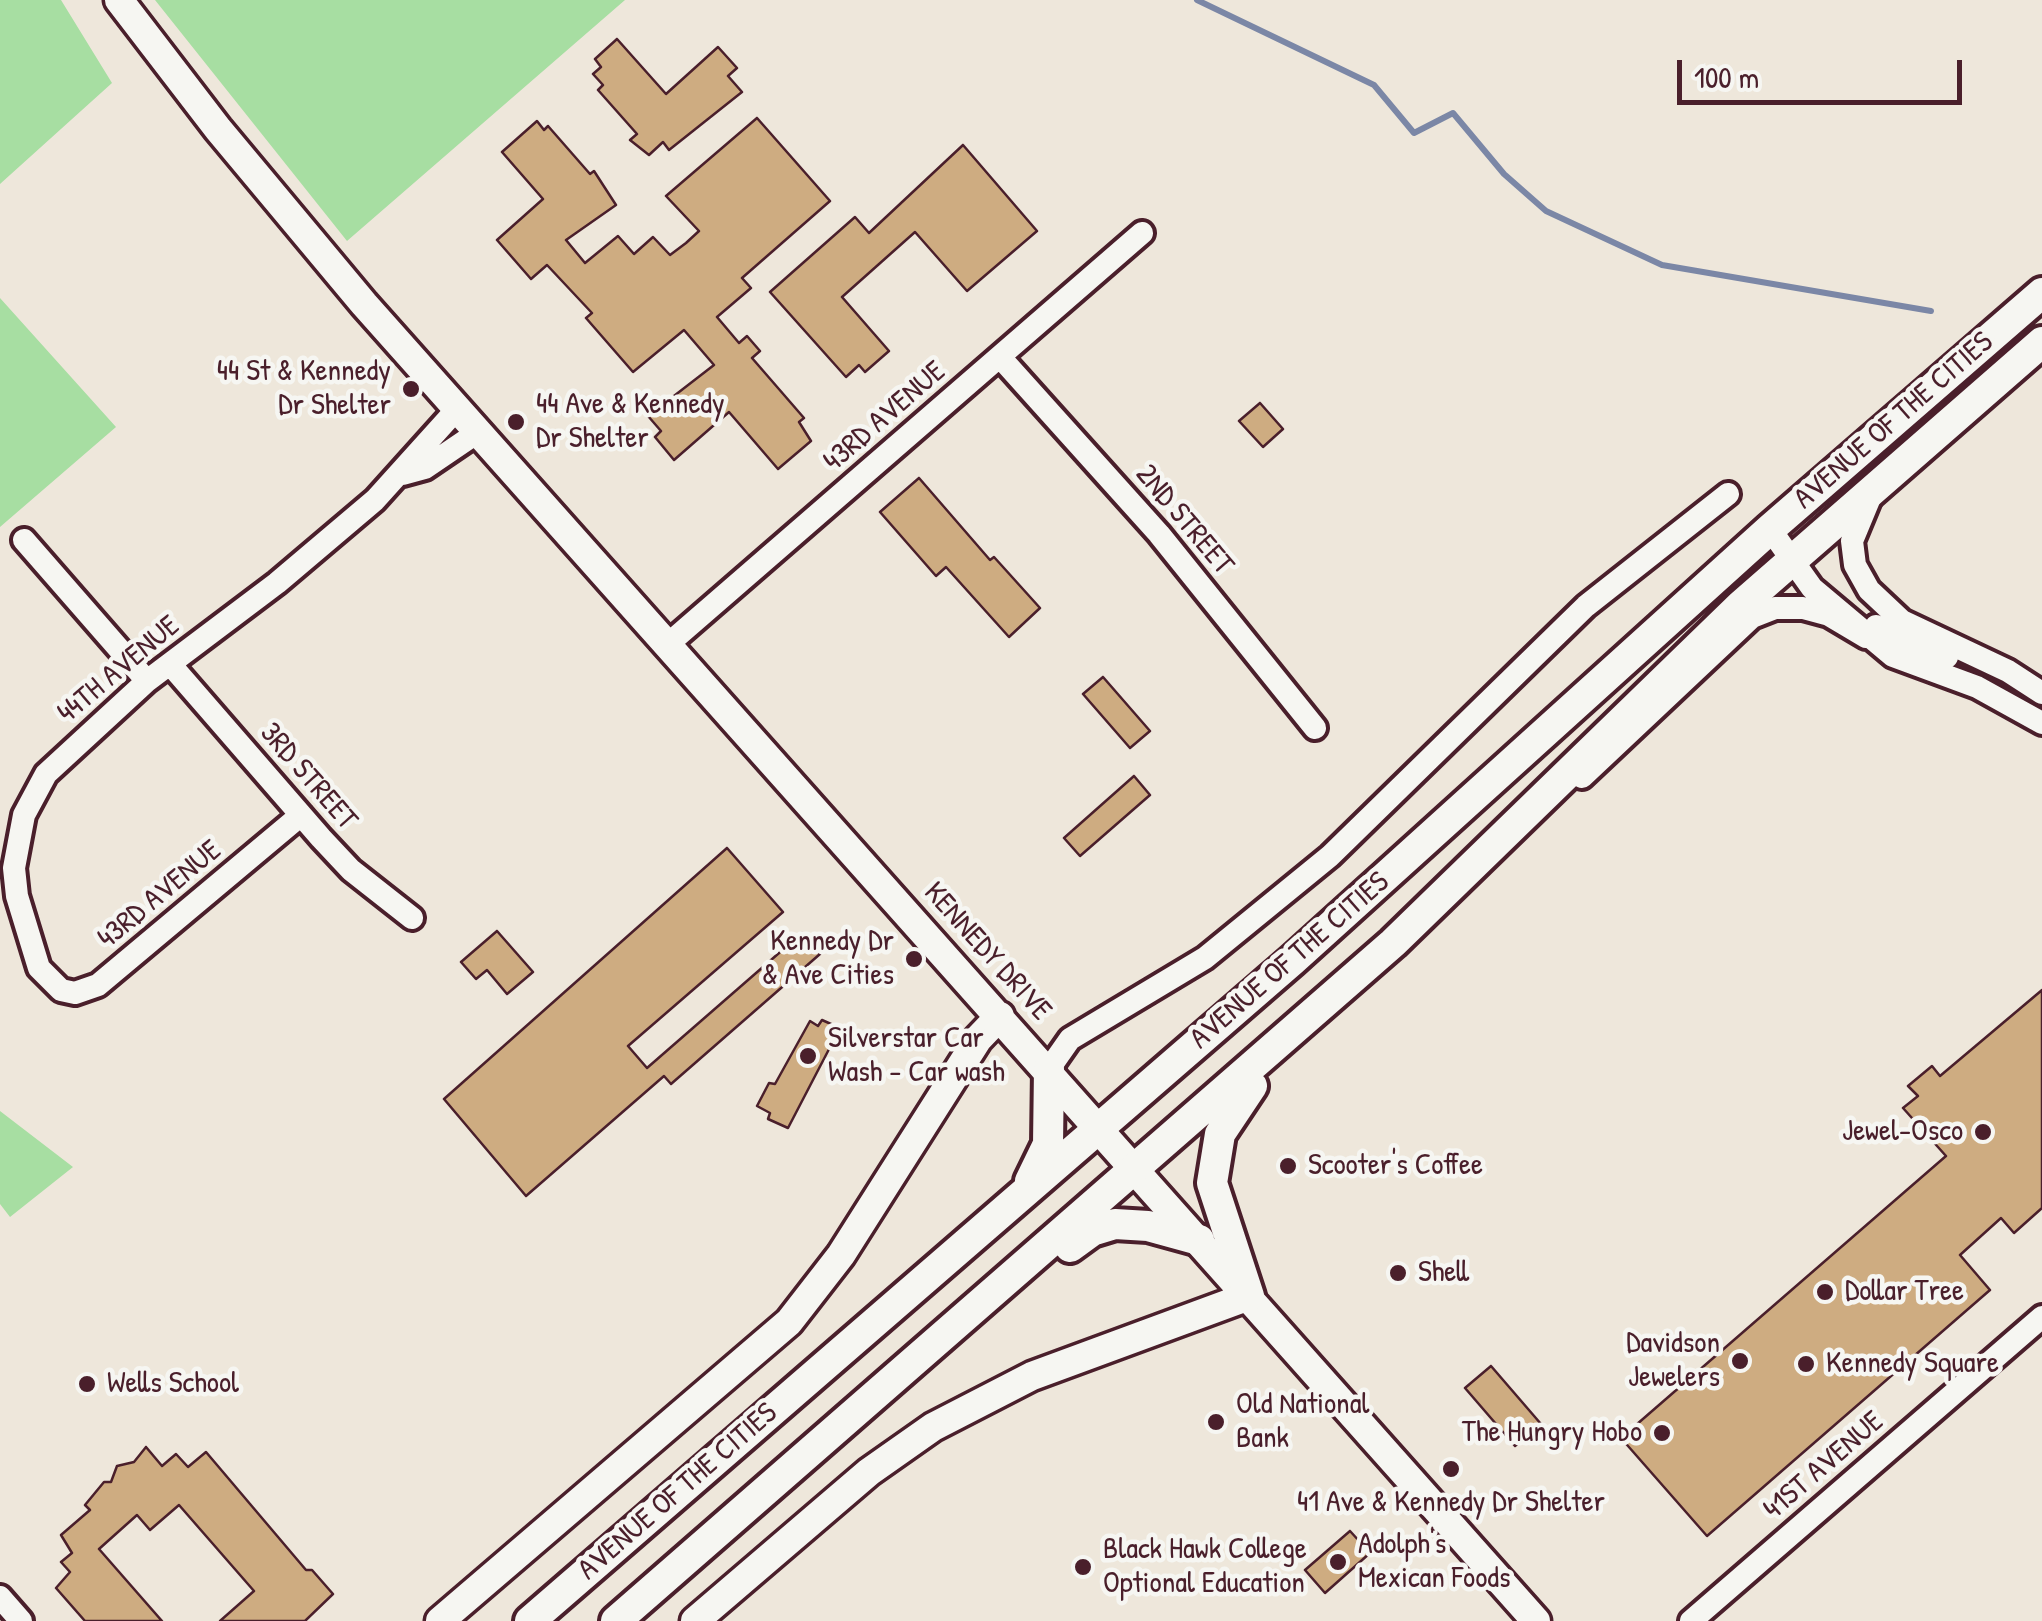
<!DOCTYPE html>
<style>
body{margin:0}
#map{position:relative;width:2042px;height:1621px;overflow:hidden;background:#eee7db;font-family:"Patrick Hand",sans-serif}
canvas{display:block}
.scale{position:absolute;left:1677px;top:60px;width:285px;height:45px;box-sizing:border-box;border:5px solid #4a1f2b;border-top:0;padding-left:12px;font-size:30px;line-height:35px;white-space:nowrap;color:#4a1f2b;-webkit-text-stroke:8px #f6f6f2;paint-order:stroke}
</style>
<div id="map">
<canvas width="2042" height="1621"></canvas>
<div class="scale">100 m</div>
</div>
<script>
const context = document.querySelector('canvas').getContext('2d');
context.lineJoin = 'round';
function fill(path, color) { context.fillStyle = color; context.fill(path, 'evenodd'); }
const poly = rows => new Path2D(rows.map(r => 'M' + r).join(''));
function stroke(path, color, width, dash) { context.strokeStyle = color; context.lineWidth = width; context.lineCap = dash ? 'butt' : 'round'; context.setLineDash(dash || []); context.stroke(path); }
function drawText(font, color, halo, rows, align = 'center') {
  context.font = font + ' "Patrick Hand",sans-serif'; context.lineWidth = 9; context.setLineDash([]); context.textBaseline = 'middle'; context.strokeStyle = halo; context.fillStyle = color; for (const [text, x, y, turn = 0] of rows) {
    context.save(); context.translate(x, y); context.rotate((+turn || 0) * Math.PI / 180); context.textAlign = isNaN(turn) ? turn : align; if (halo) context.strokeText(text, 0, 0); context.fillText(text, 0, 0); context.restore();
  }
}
const green = poly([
 [0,0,61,0,112,83,0,184],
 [155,0,625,0,347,241],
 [0,298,116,427,0,527],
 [0,1111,73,1167,10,1217,0,1204]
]);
const stream = poly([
 [1197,0,1374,85,1414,133,1453,113,1504,174,1546,211,1662,265,1931,311]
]);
const building = poly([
 [617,39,666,94,718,47,737,68,728,76,742,92,669,150,663,142,649,155,630,140,637,134,598,90,603,85,593,74,601,67,595,59,617,39],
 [757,118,830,201,742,278,751,288,717,317,739,343,747,336,760,351,752,358,804,418,799,422,811,441,778,469,729,412,674,460,655,437,661,431,648,416,714,365,684,330,633,372,586,318,592,313,547,265,531,279,497,240,543,199,502,152,537,121,544,130,548,126,590,174,594,171,616,205,566,240,585,263,618,236,634,254,653,237,670,255,686,243,699,231,666,196,757,118],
 [963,145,1037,231,967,291,915,232,842,297,889,351,865,372,859,365,846,377,770,292,855,217,869,233,963,145],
 [1260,403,1283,429,1263,447,1239,421,1260,403],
 [919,478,990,560,994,557,1040,608,1009,637,946,567,936,576,880,512,919,478],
 [1103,677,1150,731,1130,748,1083,694,1103,677],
 [1134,776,1150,795,1080,856,1064,838,1134,776],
 [727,848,783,912,628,1046,647,1068,802,933,820,954,671,1084,664,1076,526,1196,444,1099,727,848],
 [497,931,533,972,507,994,487,970,476,979,461,962,497,931],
 [2042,990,2042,1208,2014,1233,2001,1218,1960,1255,1990,1290,1707,1536,1621,1438,1946,1156,1903,1108,1918,1096,1908,1086,1932,1066,1940,1076,2042,990],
 [822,1020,840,1028,788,1128,768,1119,770,1113,757,1106,769,1083,775,1084,810,1021,818,1026,822,1020],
 [1491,1366,1541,1424,1515,1446,1465,1388,1491,1366],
 [146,1447,162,1466,176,1454,188,1467,206,1452,306,1570,312,1570,333,1594,305,1621,220,1621,254,1591,179,1505,150,1530,137,1515,99,1549,162,1621,85,1621,56,1588,70,1572,61,1562,72,1553,61,1535,90,1510,85,1505,104,1482,111,1482,117,1466,134,1462,146,1447],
 [1350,1531,1370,1553,1325,1593,1305,1570,1350,1531]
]);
const minor = poly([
 [1000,357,1159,534,1315,728],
 [403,474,425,468,478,432],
 [1869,500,1852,541,1855,565,1869,590,1902,621,2008,671,2042,693],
 [1770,529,1812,588,1893,656,1977,687,2042,723],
 [24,540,147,681],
 [1876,626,1899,642,1947,657],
 [667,645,1142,233],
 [170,664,321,838,351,870,412,918],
 [1582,777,1752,617,1775,608,1803,608,1829,615,1866,637],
 [301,815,98,985,75,993,61,990,39,968,17,896,14,868,24,815,46,774,147,681,277,583,375,500,457,409],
 [1049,1069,1070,1039,1205,958,1330,856,1586,606,1728,494],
 [0,1597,21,1621],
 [1691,1621,2042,1317]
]);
const tertiary = poly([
 [119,0,218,129,364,304,1536,1621],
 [440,1621,789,1322,841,1255,978,1039,1000,1016],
 [695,1621,869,1472,933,1427,1032,1376,1249,1296]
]);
const secondary = poly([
 [1030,1181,1048,1144,1049,1069],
 [1070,1247,1092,1231,1115,1224,1148,1226,1199,1240],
 [1249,1296,1212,1183,1220,1134,1252,1086],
 [530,1621,1292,961,1770,529,2042,293],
 [616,1621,1393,943,1741,605,2042,342]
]);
const markers = [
 [411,389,10,"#4a1f2b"],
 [516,422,10,"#4a1f2b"],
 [914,959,10,"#4a1f2b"],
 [808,1056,10,"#4a1f2b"],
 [1983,1132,10,"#4a1f2b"],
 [1288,1166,10,"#4a1f2b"],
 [1398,1273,10,"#4a1f2b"],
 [1825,1292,10,"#4a1f2b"],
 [1740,1361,10,"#4a1f2b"],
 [1806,1364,10,"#4a1f2b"],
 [87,1384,10,"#4a1f2b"],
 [1216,1422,10,"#4a1f2b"],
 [1662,1433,10,"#4a1f2b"],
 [1451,1469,10,"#4a1f2b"],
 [1338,1562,10,"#4a1f2b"],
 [1083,1567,10,"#4a1f2b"]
];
const poiNames = [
 ["44 St & Kennedy",391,372,"right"],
 ["Dr Shelter",391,406,"right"],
 ["44 Ave & Kennedy",536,405],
 ["Dr Shelter",536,439],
 ["Kennedy Dr",894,942,"right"],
 ["& Ave Cities",894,976,"right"],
 ["Silverstar Car",828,1039],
 ["Wash - Car wash",828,1073],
 ["Jewel-Osco",1963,1132,"right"],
 ["Scooter's Coffee",1308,1166],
 ["Shell",1418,1273],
 ["Dollar Tree",1845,1292],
 ["Davidson",1720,1344,"right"],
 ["Jewelers",1720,1378,"right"],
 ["Kennedy Square",1826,1364],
 ["Wells School",107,1384],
 ["Old National",1236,1405],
 ["Bank",1236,1439],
 ["The Hungry Hobo",1642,1433,"right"],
 ["41 Ave & Kennedy Dr Shelter",1451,1503,"center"],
 ["Adolph's",1358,1545],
 ["Mexican Foods",1358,1579],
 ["Black Hawk College",1103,1550],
 ["Optional Education",1103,1584]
];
const streetNames = [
 ["43RD AVENUE",885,417,-41],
 ["AVENUE OF THE CITIES",1894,421,-41],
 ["2ND STREET",1184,520,50],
 ["44TH AVENUE",119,670,-40],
 ["3RD STREET",308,777,49],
 ["43RD AVENUE",160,895,-40],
 ["KENNEDY DRIVE",987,952,48],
 ["AVENUE OF THE CITIES",1290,961,-41],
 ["41ST AVENUE",1824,1466,-41],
 ["AVENUE OF THE CITIES",678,1492,-41]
];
fill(green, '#a7dea2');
stroke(stream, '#7b87a6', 6);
fill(building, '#ceac81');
stroke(building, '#4a1f2b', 2.5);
stroke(minor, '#4a1f2b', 30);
stroke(tertiary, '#4a1f2b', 35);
stroke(secondary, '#4a1f2b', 38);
stroke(minor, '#f6f6f2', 22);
stroke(tertiary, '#f6f6f2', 28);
stroke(secondary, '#f6f6f2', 30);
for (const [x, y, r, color] of markers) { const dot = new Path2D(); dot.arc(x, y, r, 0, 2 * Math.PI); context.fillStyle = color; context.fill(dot); stroke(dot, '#f6f6f2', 4); }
drawText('30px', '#4a1f2b', '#f6f6f2', poiNames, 'left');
drawText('30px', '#4a1f2b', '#f6f6f2', streetNames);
</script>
